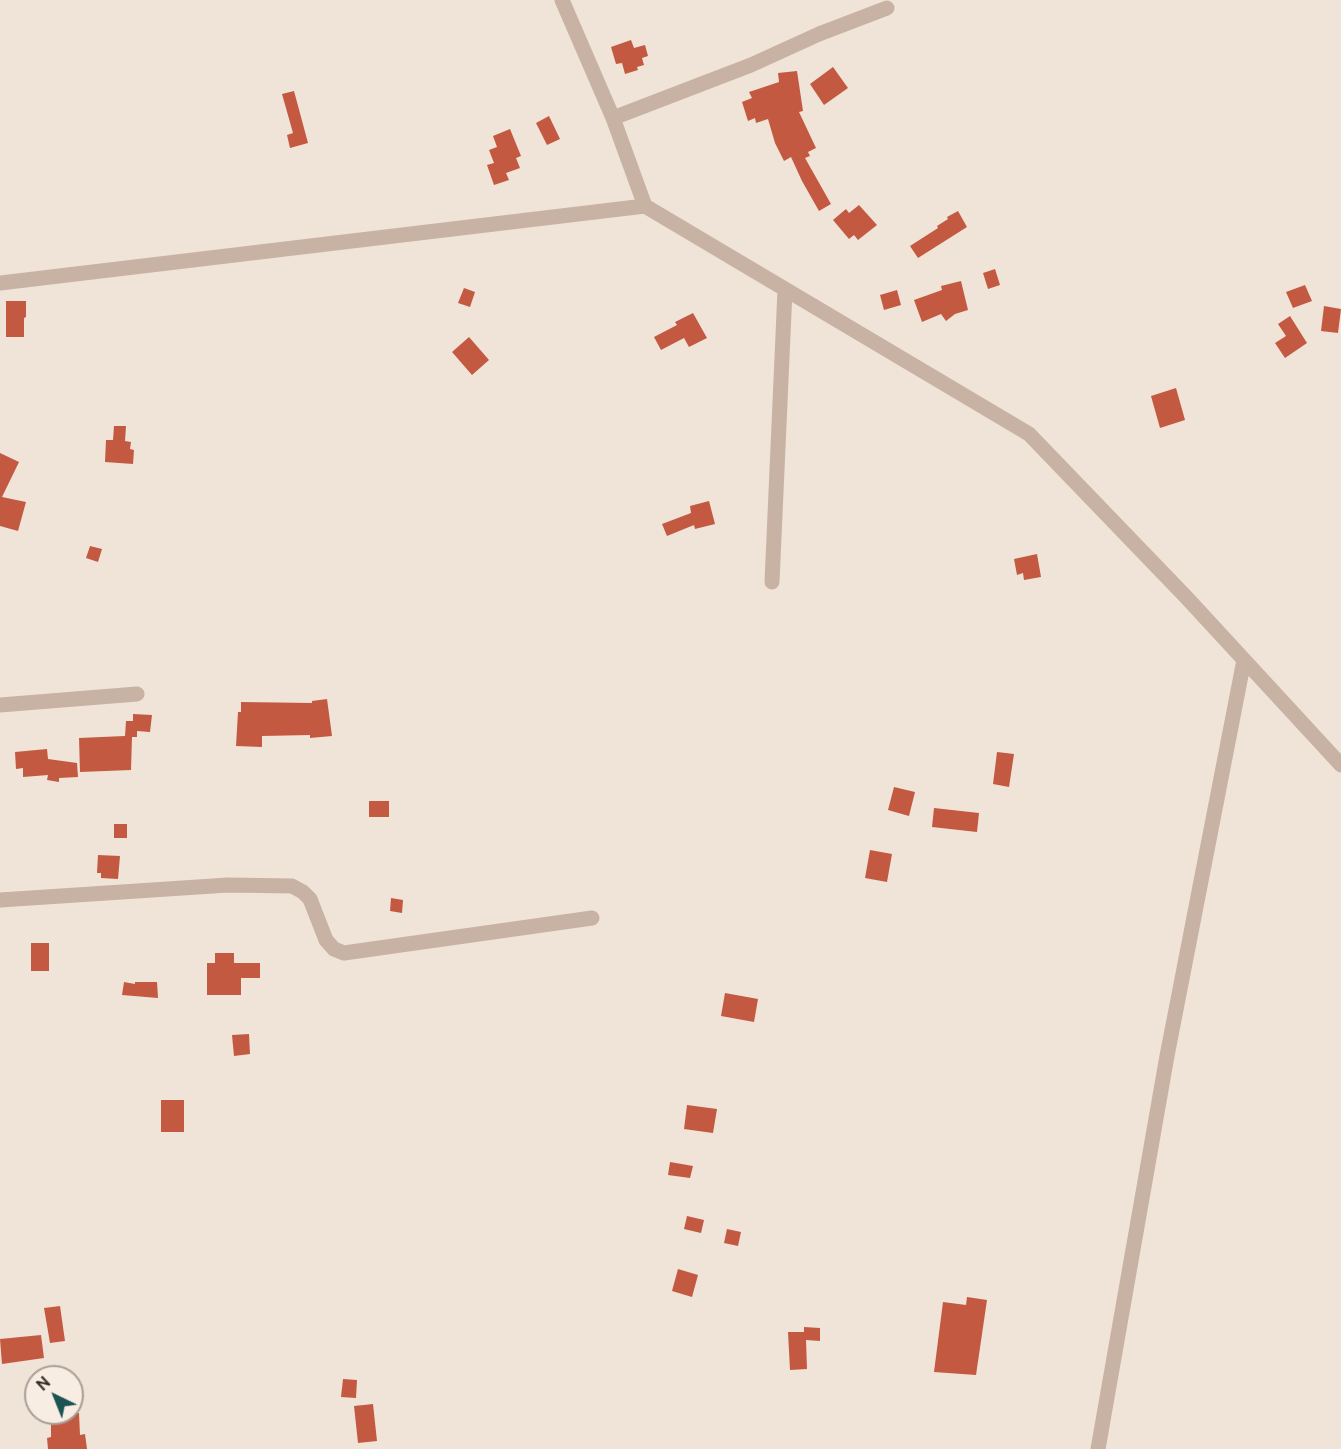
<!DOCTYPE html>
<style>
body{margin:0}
#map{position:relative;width:1341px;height:1449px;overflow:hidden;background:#f0e3d7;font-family:Ubuntu,sans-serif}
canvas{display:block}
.north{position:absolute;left:24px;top:1365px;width:60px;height:60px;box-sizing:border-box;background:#f8ede3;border:2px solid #a99f97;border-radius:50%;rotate:317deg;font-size:16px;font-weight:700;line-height:24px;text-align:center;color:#332925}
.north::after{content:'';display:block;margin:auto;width:21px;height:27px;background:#1c5353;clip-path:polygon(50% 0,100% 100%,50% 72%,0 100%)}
</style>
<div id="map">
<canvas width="1341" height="1449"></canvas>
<div class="north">N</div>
</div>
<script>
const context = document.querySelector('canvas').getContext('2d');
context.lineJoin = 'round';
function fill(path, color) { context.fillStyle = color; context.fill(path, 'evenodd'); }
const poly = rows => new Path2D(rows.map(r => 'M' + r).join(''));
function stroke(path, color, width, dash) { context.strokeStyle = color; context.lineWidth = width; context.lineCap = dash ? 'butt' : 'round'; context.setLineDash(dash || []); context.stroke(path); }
const building = poly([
 [631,40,634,48,645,45,648,56,642,58,644,65,637,67,638,70,625,74,622,63,616,64,611,47],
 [833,67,848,88,824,105,810,84],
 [797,71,803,111,799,112,816,148,808,152,810,156,805,158,831,204,819,211,802,181,791,157,784,161,775,143,768,119,756,123,755,118,748,121,742,102,752,98,749,92,779,82,778,73],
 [294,91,308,143,290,148,287,135,293,133,282,94],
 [549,116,560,139,547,145,536,123],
 [510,129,521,156,516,158,520,168,506,173,509,180,494,185,487,165,494,163,489,150,497,147,493,136],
 [859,205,877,225,858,240,854,235,849,239,833,220,846,209,849,213],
 [958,211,967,227,918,258,910,246,938,228,937,226,948,219,947,217],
 [995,269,1000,285,988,289,983,273],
 [961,281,968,310,955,314,946,321,941,314,922,322,914,300,942,290,941,286],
 [1305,285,1312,301,1293,308,1286,292],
 [464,288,475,292,470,307,458,303],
 [897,290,901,305,884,310,880,295],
 [6,301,26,301,26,317,24,318,24,337,6,337],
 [1324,306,1341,309,1338,333,1321,331],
 [693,313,707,338,689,347,684,338,661,350,654,337,677,325,675,322],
 [1290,316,1307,343,1285,358,1275,343,1286,336,1278,324],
 [469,337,489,360,472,375,452,352],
 [1176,388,1185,420,1160,428,1151,396],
 [114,426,126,426,125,441,131,442,130,449,134,450,133,464,105,462,106,440,113,440],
 [0,453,19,462,2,497,26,502,18,531,0,526],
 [709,501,715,524,695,529,694,525,667,536,662,524,691,513,690,506],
 [90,546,102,549,98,562,86,558],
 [1037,554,1041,577,1024,580,1023,573,1017,575,1014,559],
 [327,699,332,736,310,738,310,735,262,736,262,747,236,746,238,712,241,712,241,702,312,703,312,701],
 [133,714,152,715,150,732,137,731,137,737,132,737,131,770,80,772,79,738,125,736,126,721,133,721],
 [47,749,48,759,77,763,78,777,59,778,59,782,47,780,48,775,23,777,23,768,16,769,15,752],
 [997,752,1014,754,1009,787,993,784],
 [894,787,915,792,909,816,888,810],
 [369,801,389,801,389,817,369,817],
 [934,808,979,813,977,832,932,827],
 [114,824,127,824,127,838,114,838],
 [870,850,892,854,887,882,865,878],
 [98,855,120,856,118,879,101,878,101,873,97,873],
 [391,898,403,900,402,913,390,911],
 [31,943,49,943,49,971,31,971],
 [215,953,234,953,234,963,260,963,260,978,241,978,241,995,207,995,207,963,215,963],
 [124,982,135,984,135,982,157,982,158,998,122,995],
 [725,993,758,999,754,1022,721,1016],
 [249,1034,250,1054,234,1056,232,1035],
 [161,1100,184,1100,184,1132,161,1132],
 [687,1105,717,1109,713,1133,684,1129],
 [670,1162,693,1166,690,1178,668,1175],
 [687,1216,704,1220,701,1233,684,1229],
 [727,1229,741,1232,738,1246,724,1243],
 [678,1269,698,1275,692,1297,672,1291],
 [967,1297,987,1300,976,1375,934,1372,943,1302,966,1305],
 [60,1306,65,1341,50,1343,44,1308],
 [804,1327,820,1328,820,1341,806,1340,807,1369,790,1370,788,1332,804,1332],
 [41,1335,44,1358,2,1364,0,1339],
 [343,1379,357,1380,356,1398,341,1397],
 [373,1404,377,1441,358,1443,354,1406],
 [51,1413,79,1413,80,1435,85,1434,87,1449,48,1449,47,1438,51,1437]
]);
const street = poly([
 [562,0,613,118,645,206],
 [613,118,751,65,819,34,887,8],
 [0,283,645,206,1029,434,1187,598,1341,765],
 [772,582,785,290],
 [0,705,137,694],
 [0,900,228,885,292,886,303,892,310,899,326,940,334,949,344,953,592,918],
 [1098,1449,1167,1056,1244,660]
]);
fill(building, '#c45941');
stroke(street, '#c8b2a3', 15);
</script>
